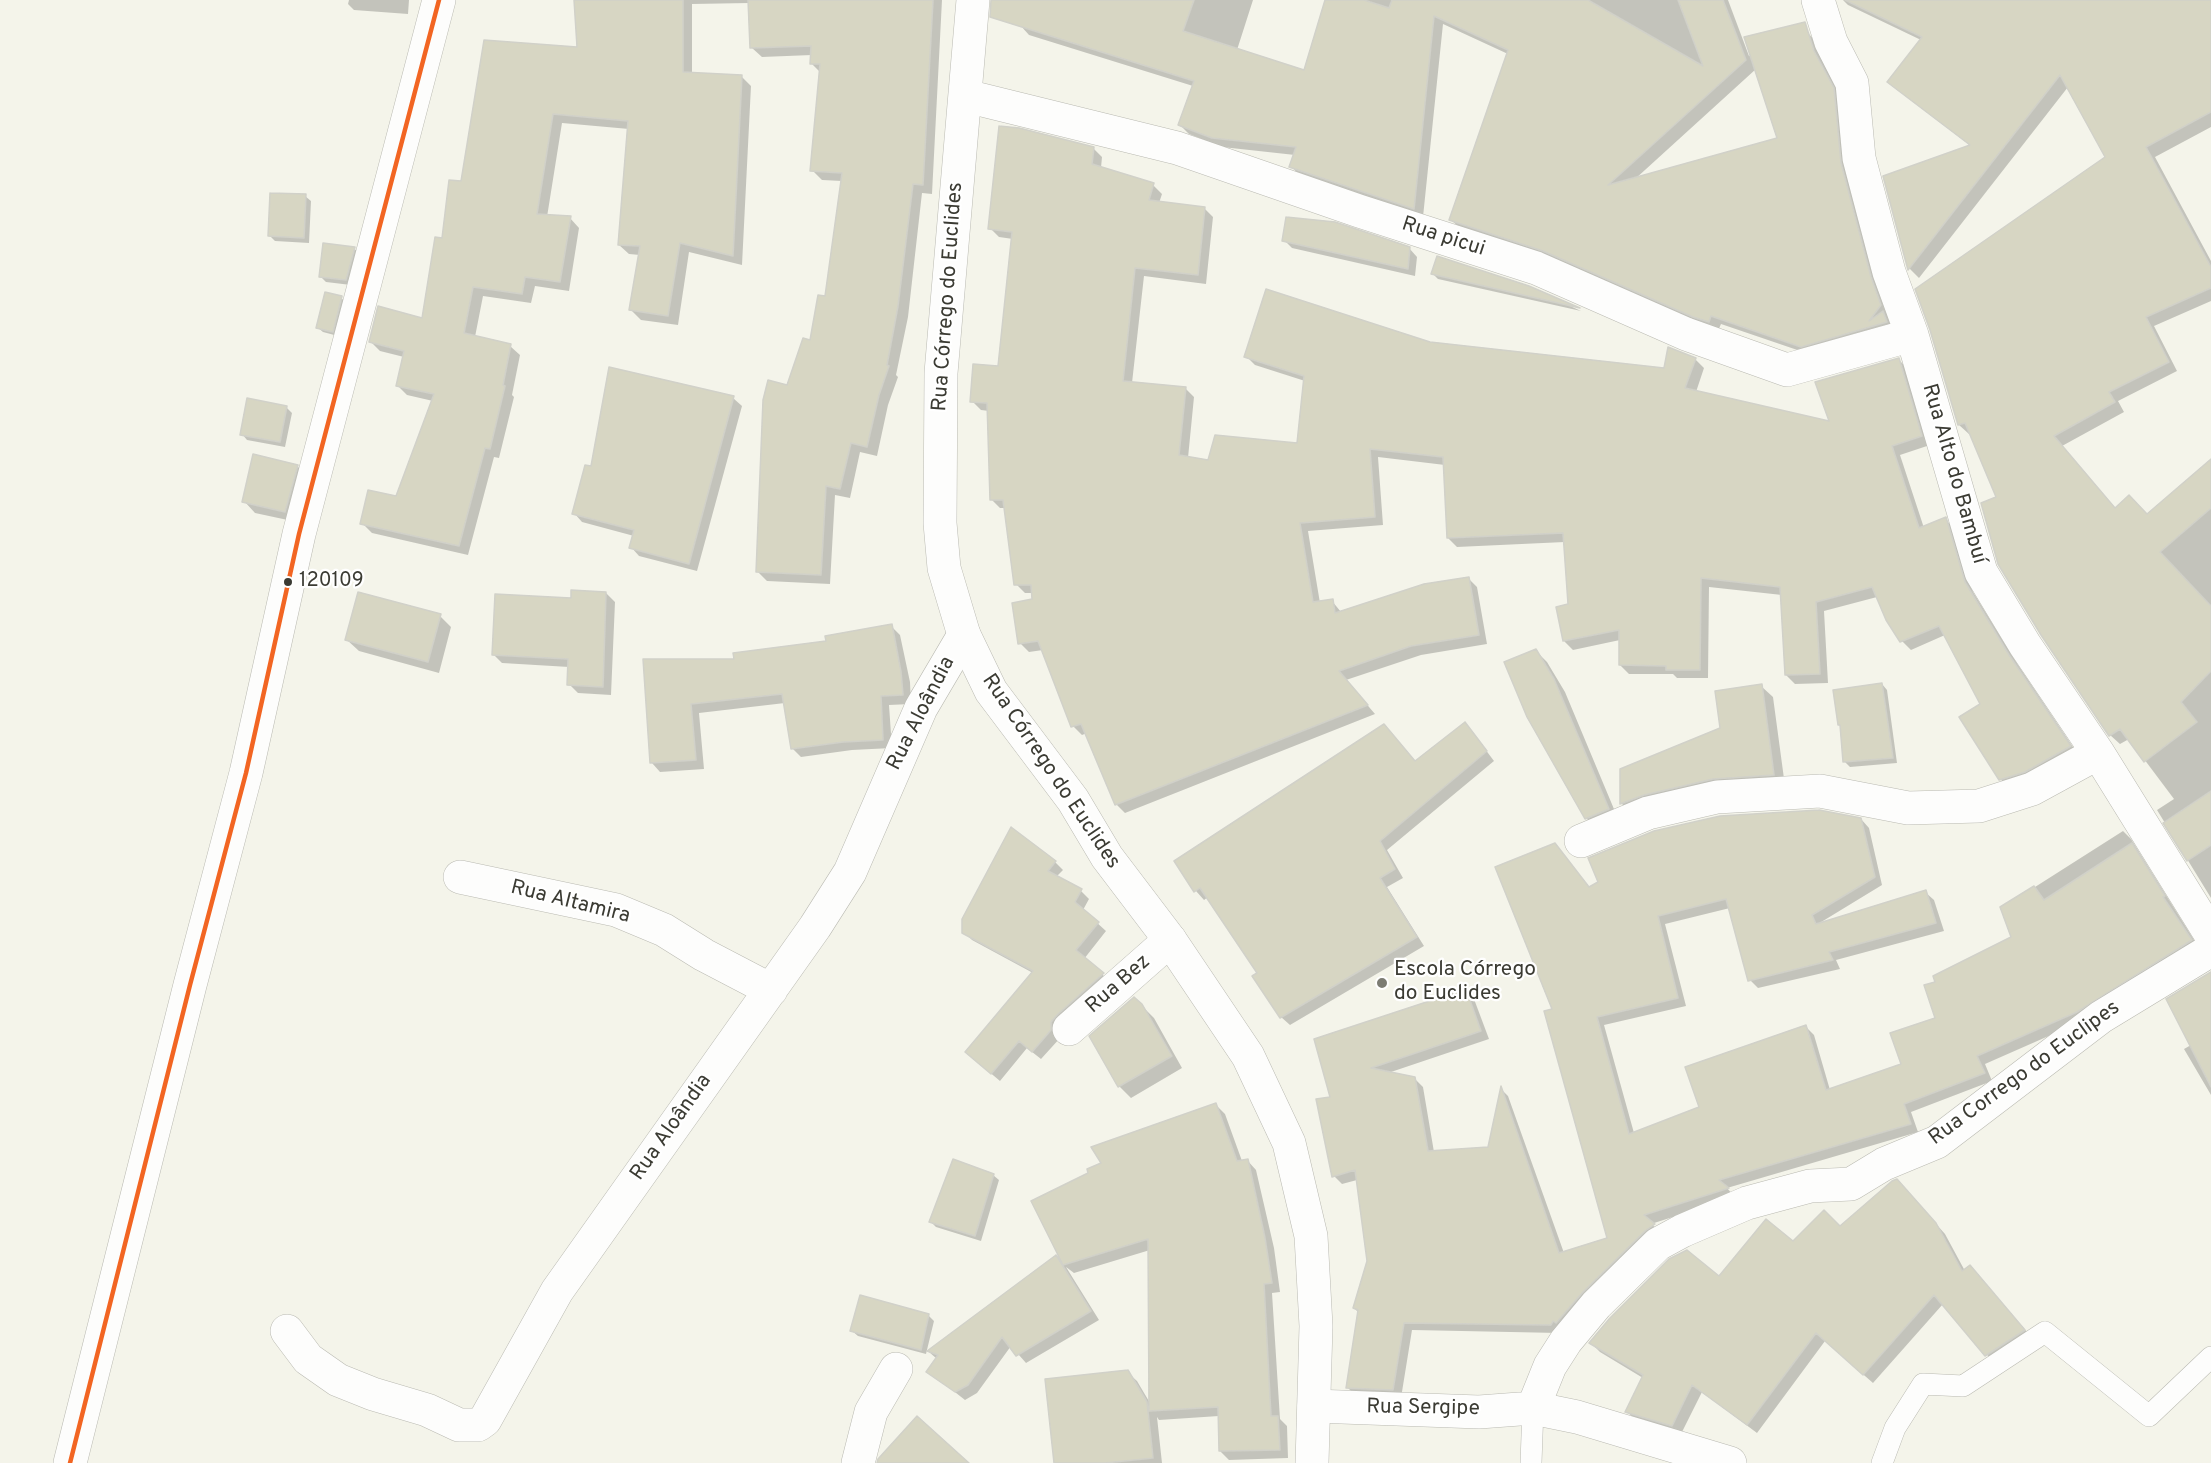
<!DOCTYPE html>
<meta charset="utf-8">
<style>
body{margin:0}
canvas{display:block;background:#f4f4ea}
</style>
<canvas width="2211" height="1463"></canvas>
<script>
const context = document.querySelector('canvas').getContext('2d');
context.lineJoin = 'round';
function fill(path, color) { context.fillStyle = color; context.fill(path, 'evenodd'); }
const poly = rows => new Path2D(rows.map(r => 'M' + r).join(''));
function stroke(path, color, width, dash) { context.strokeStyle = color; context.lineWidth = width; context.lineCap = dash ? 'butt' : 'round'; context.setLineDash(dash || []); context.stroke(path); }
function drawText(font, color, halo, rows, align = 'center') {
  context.font = font + ' Overpass,sans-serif'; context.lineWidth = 4.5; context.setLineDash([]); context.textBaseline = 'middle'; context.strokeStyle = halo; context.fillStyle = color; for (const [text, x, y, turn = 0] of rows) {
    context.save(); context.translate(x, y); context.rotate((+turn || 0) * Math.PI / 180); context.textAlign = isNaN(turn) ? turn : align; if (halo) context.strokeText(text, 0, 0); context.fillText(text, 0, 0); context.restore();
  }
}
const shadow = poly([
 [349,0,409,0,408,14,354,10,348,4],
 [575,0,942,0,932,194,922,193,908,317,896,375,898,377,888,405,877,456,860,452,850,498,835,495,830,584,767,581,757,571,788,387,811,342,826,298,842,181,822,180,812,170,821,73,811,63,812,55,762,57,752,48,750,3,692,4,692,74,741,76,751,86,742,265,689,252,678,325,641,320,631,310,640,255,629,254,619,245,629,129,562,123,547,217,570,218,579,228,569,291,535,286,531,303,483,296,475,337,510,346,520,355,512,395,514,397,499,458,494,457,468,555,372,533,362,523,397,498,433,401,407,395,397,385,404,357,380,351,370,341,423,320,443,240,462,183,577,48],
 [1028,0,1253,0,1237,50,1305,72,1326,0,1728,0,1749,56,1809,34,1817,43,1842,99,1890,315,1888,317,1892,322,1896,332,1812,355,1721,324,1718,331,1461,229,1451,220,1508,54,1443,24,1423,217,1300,176,1291,166,1295,155,1222,147,1189,134,1180,125,1193,86,1029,35,1020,25],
 [1756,69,1779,139,1634,180],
 [1843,0,2211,0,2211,127,2155,157,2211,261,2211,301,2154,326,2177,371,2118,401,2124,412,2062,446,2116,509,2147,516,2211,461,2211,898,2157,810,2174,799,2129,739,2120,744,2110,735,1997,498,1971,433,1969,434,1959,425,1931,329,2107,158,2068,87,1919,278,1910,269,1885,177,1971,146,1899,91,1889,82,1921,40,1848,5],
 [1093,148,1102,157,1101,168,1153,185,1162,194,1159,203,1204,208,1213,217,1206,284,1144,276,1132,383,1185,388,1194,397,1188,458,1209,462,1298,445,1305,381,1255,365,1246,356,1430,343,1666,369,1695,359,1704,368,1696,392,1832,423,1899,360,1908,369,1930,445,1900,455,1924,528,1945,519,1954,528,1973,592,2018,665,2079,756,2010,788,2000,779,1982,705,1945,635,1911,650,1902,641,1877,597,1824,611,1828,683,1795,684,1786,675,1782,595,1709,587,1708,678,1677,678,1673,674,1629,674,1620,665,1620,640,1573,650,1564,641,1569,606,1565,542,1457,547,1448,538,1445,465,1378,457,1383,525,1308,531,1320,603,1332,601,1341,612,1468,578,1477,587,1487,644,1421,655,1346,680,1375,714,1125,813,1116,804,1087,733,1082,735,1073,726,1043,650,1029,652,1020,643,1034,600,1033,593,1025,593,1016,584,1005,508,1000,508,991,499,989,411,981,410,972,401,999,367,1013,239,999,237,990,228],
 [305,196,311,201,309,243,275,241,270,236],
 [1284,240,1409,248,1417,257,1415,276,1292,248],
 [354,248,359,254,351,285,326,282,320,276],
 [1433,274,1529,287,1581,311,1438,279],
 [341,298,347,303,338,336,323,332,317,327],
 [733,398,742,406,697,571,639,556,631,547,634,536,582,522,574,513,592,468],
 [286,407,292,413,285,447,247,440,242,434],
 [297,466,309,477,297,522,255,513,244,501],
 [606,593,615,602,611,695,578,693,569,684,569,667,502,663,493,654,572,599],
 [440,616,451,627,439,673,359,651,347,640],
 [891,626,900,635,910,682,911,704,889,705,892,748,852,750,801,757,792,748,785,703,699,713,704,769,660,772,652,763,645,660,736,660,828,642],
 [1536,651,1547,662,1565,692,1619,821,1598,830,1586,818],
 [1882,684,1887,690,1897,763,1850,767,1845,762],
 [1761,686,1773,697,1785,786,1633,815,1622,804,1621,770,1722,729],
 [1473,733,1494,761,1387,850,1403,878,1387,887,1424,946,1290,1025,1281,1017,1259,974,1208,897,1204,900,1196,891,1176,861,1415,762],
 [1861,819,1869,828,1882,885,1818,924,1925,892,1934,900,1944,931,1836,960,1840,969,1758,988,1750,980,1730,908,1665,924,1686,1006,1604,1025,1634,1133,1700,1108,1806,1027,1814,1035,1830,1090,1903,1065,1937,1019,1936,983,2012,938,2002,908,2123,831,2131,839,2199,948,2085,1020,1985,1064,1992,1081,1911,1112,1918,1132,1727,1188,1735,1197,1651,1224,1662,1233,1559,1333,1412,1330,1401,1398,1356,1396,1348,1388,1359,1313,1354,1308,1368,1261,1357,1180,1342,1184,1334,1176,1331,1098,1466,990,1474,999,1489,1039,1388,1073,1414,1078,1423,1087,1434,1152,1489,1149,1501,1089,1508,1096,1564,1253,1609,1239,1554,1010,1555,845,1590,888],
 [1055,862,1063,870,1056,877,1081,891,1089,899,1083,910,1106,931,1084,959,1111,982,1041,1059,1027,1048,1000,1081,975,1060,1033,973,972,940,964,932],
 [2211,974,2211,1095,2184,1049,2191,1045],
 [1141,1005,1154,1018,1182,1068,1131,1098,1119,1086,1091,1037],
 [1216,1105,1225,1114,1242,1161,1247,1160,1256,1170,1274,1248,1280,1292,1272,1293,1280,1419,1287,1426,1288,1458,1229,1460,1220,1451,1219,1416,1159,1420,1157,1417,1162,1463,1056,1463,1127,1372,1137,1381,1150,1403,1150,1250,1074,1273,1066,1267,1099,1320,1026,1363,1011,1346,977,1393,965,1400,928,1371,937,1359,929,1352,1056,1257,1064,1264,1090,1173],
 [993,1175,999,1180,981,1241,936,1227,931,1222],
 [1906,1190,1945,1234,1965,1271,1979,1276,2033,1339,1995,1364,1943,1304,1873,1383,1825,1341,1757,1433,1702,1392,1681,1434,1636,1420,1627,1412,1643,1378,1600,1352,1591,1343,1794,1243,1840,1228],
 [928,1315,934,1321,926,1354,858,1336,852,1331]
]);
const building = poly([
 [574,0,683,0,683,72,742,75,733,256,680,243,668,316,629,310,640,246,618,245,628,121,553,114,537,214,571,216,560,282,525,277,522,294,473,287,464,333,511,344,503,385,505,386,490,449,485,448,459,546,360,524,368,490,396,496,434,394,396,386,404,351,369,342,378,306,422,318,435,237,442,238,449,180,461,181,484,40,577,47,574,0],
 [748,0,933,0,923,185,913,184,898,306,887,365,889,366,879,395,867,447,851,443,840,489,826,486,821,575,756,572,763,400,768,380,787,385,803,338,810,340,818,295,825,296,842,173,810,171,820,64,810,64,811,46,750,48,748,0],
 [991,0,1194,0,1183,31,1304,70,1325,0,1364,0,1389,8,1392,0,1588,0,1703,66,1678,0,1723,0,1746,60,1608,185,1777,138,1744,37,1805,22,1814,51,1834,88,1841,163,1871,277,1881,305,1869,321,1883,311,1887,322,1801,347,1711,316,1709,322,1693,317,1543,251,1449,220,1508,50,1434,16,1414,209,1289,167,1296,147,1212,138,1178,125,1194,81,990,17,991,0],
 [1845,0,2211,0,2211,112,2146,147,2211,267,2211,288,2146,317,2169,362,2109,392,2115,402,2054,436,2115,508,2129,495,2147,514,2211,459,2211,508,2160,552,2211,606,2211,671,2181,702,2197,722,2144,762,2120,729,2109,736,2041,635,1998,564,1981,503,1996,497,1965,423,1958,425,1930,330,1915,289,2105,157,2060,75,1908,270,1883,176,1970,145,1887,82,1922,37,1845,0],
 [999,126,1019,128,1094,147,1092,164,1154,183,1149,200,1205,207,1198,275,1135,268,1123,381,1186,387,1179,455,1208,460,1215,435,1297,443,1304,376,1244,357,1266,289,1430,342,1664,368,1668,347,1696,358,1685,388,1829,421,1815,382,1899,358,1922,436,1892,446,1919,528,1946,517,1965,582,2009,655,2071,746,2025,772,1999,780,1959,717,1980,704,1939,626,1900,642,1886,620,1872,587,1816,602,1820,674,1785,675,1780,587,1701,578,1700,670,1666,670,1666,666,1619,665,1619,630,1563,641,1556,607,1568,604,1563,533,1447,538,1443,457,1370,449,1375,517,1300,523,1313,602,1333,599,1335,613,1424,584,1469,577,1479,635,1411,646,1339,671,1368,705,1115,805,1081,724,1071,727,1038,641,1018,644,1012,603,1032,599,1031,585,1014,585,1003,500,990,500,987,403,970,402,973,364,998,366,1012,232,988,229,999,126],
 [270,193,306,194,304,238,268,236,270,193],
 [1286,217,1335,222,1410,247,1408,269,1282,241,1286,217],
 [323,243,355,247,346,280,319,277,323,243],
 [1437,256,1529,286,1580,308,1431,274,1437,256],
 [325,292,342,296,333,332,316,328,325,292],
 [609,367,734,396,689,564,629,548,634,530,572,514,585,465,591,466,609,367],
 [247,398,287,406,280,442,240,435,247,398],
 [253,454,298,465,285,512,242,502,253,454],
 [571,590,606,592,603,687,567,685,568,659,492,655,495,594,571,598,571,590],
 [358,592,441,614,428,662,345,640,358,592],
 [892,624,901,672,903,695,881,696,883,740,843,742,791,749,782,694,691,704,696,760,650,763,643,659,734,659,733,653,826,641,825,636,892,624],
 [1536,649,1554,679,1609,809,1585,819,1527,717,1504,662,1536,649],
 [1882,683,1893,758,1843,762,1840,725,1838,725,1833,690,1882,683],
 [1762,684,1774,775,1713,779,1644,795,1620,804,1620,769,1720,728,1715,691,1762,684],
 [1465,722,1487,751,1380,841,1395,869,1380,878,1417,937,1280,1018,1252,976,1257,973,1200,888,1194,892,1174,861,1384,724,1415,761,1465,722],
 [2211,791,2211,845,2187,861,2163,823,2211,791],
 [1819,810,1861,818,1875,877,1812,915,1816,924,1926,890,1936,923,1829,952,1833,960,1748,981,1726,899,1658,916,1678,998,1597,1017,1629,1134,1699,1107,1685,1067,1806,1025,1826,1090,1901,1064,1890,1033,1935,1018,1924,985,1935,982,1933,976,2011,937,2000,907,2034,886,2044,900,2132,843,2165,896,2163,897,2192,940,2077,1012,1977,1056,1985,1073,1904,1104,1911,1124,1719,1180,1729,1188,1644,1215,1655,1224,1645,1231,1583,1292,1556,1323,1553,1321,1551,1325,1404,1323,1393,1390,1346,1388,1358,1310,1353,1308,1367,1261,1355,1170,1332,1177,1316,1099,1330,1097,1314,1039,1466,989,1481,1031,1371,1068,1415,1077,1428,1151,1488,1147,1501,1086,1559,1253,1607,1238,1544,1011,1552,1009,1495,867,1555,843,1589,887,1598,882,1588,858,1654,831,1720,816,1819,810],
 [1011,827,1056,861,1048,871,1082,889,1075,902,1099,922,1076,950,1104,973,1057,1015,1051,1022,1051,1030,1032,1052,1019,1041,991,1074,965,1052,1033,971,962,933,962,919,1011,827],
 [2211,972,2211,1087,2166,999,2211,972],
 [1134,997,1142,1004,1172,1056,1118,1087,1089,1036,1134,997],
 [1216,1103,1237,1161,1248,1159,1265,1238,1272,1283,1264,1284,1271,1416,1278,1416,1280,1450,1219,1451,1218,1407,1149,1411,1148,1239,1063,1265,1031,1201,1088,1173,1087,1169,1101,1163,1091,1147,1216,1103],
 [953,1159,994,1174,975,1236,929,1222,953,1159],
 [1897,1179,1936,1223,1962,1271,1970,1265,2025,1330,1985,1356,1934,1295,1863,1375,1816,1333,1747,1425,1692,1385,1672,1426,1625,1412,1643,1375,1589,1343,1610,1318,1669,1259,1687,1250,1719,1276,1766,1219,1793,1241,1824,1210,1840,1226,1892,1181,1897,1179],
 [1056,1255,1091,1311,1016,1356,1002,1337,968,1385,955,1392,926,1372,938,1355,927,1351,1056,1255],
 [860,1295,929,1314,921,1350,850,1331,860,1295],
 [1128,1370,1147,1402,1153,1458,1105,1463,1054,1463,1045,1379,1128,1370],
 [917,1416,969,1463,877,1463,878,1459,917,1416]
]);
const service = poly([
 [1531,1463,1533,1408],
 [1882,1463,1895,1428,1923,1384,1963,1386,2045,1332,2149,1416,2211,1357]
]);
const pedestrian = poly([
 [1069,1029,1170,940]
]);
const minor = poly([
 [1818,0,1831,42,1852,83,1859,158,1889,272,1912,335,1981,572,2025,645,2098,753,2211,935],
 [966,96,1177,148,1359,211,1536,268,1686,334,1787,370,1912,335],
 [1581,841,1648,813,1717,797,1820,791,1908,808,1979,806,2032,789,2098,753],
 [460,877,616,910,664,930,704,955,771,990],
 [287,1331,308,1359,338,1380,373,1394,427,1410,459,1425,478,1425,485,1420,557,1291,815,927,850,872,921,708,964,635],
 [1314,1406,1479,1412,1533,1408,1577,1417,1730,1463],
 [1533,1408,1550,1366,1566,1341,1596,1305,1658,1244,1682,1231,1747,1203,1810,1186,1851,1184,1884,1164,1937,1142,2101,1017,2211,950],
 [858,1463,871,1412,896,1369]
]);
const tertiary = poly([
 [70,1463,190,985,246,773,299,534,439,0]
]);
const secondary = poly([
 [973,0,941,373,940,523,944,568,964,635,991,691,1073,800,1107,857,1170,940,1248,1056,1289,1143,1311,1236,1316,1326,1312,1463]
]);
const bus1 = poly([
 [70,1463,190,985,246,773,299,534,439,0]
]);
const markers = [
 [288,582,5,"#3b3b33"],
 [1382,983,6,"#7c7c73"]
];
const busNames = [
 ["120109",299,582]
];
const streetNames = [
 ["Rua picui",1443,238,18],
 ["Rua Córrego do Euclides",949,297,-86],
 ["Rua Alto do Bambuí",1953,474,74],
 ["Rua Aloândia",922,714,-63],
 ["Rua Córrego do Euclides",1050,772,56],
 ["Rua Altamira",570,903,14],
 ["Rua Bez",1119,985,-41],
 ["Rua Corrego do Euclipes",2025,1074,-36],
 ["Rua Aloândia",672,1128,-55],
 ["Rua Sergipe",1423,1409,1]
];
const poiNames = [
 ["Escola Córrego",1394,971],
 ["do Euclides",1394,995]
];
fill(shadow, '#0003');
fill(building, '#d7d6c3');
stroke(building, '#d1d1c9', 1.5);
stroke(service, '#babab2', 22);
stroke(pedestrian, '#babab2', 34);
stroke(minor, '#babab2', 34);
stroke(tertiary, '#babab2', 34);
stroke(secondary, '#babab2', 34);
stroke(service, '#fdfdfc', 21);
stroke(pedestrian, '#fdfdfc', 33);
stroke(minor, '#fdfdfc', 33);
stroke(tertiary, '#fdfdfc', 33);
stroke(secondary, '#fdfdfc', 33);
stroke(bus1, '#f26522', 4.5);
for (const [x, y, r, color] of markers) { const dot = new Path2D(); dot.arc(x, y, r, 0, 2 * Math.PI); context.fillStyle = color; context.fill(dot); stroke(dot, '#fff', 2); }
drawText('20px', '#3b3b33', '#fff', busNames, 'left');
drawText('21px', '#3b3b33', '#fff', streetNames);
drawText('21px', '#3b3b33', '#fff', poiNames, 'left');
</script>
